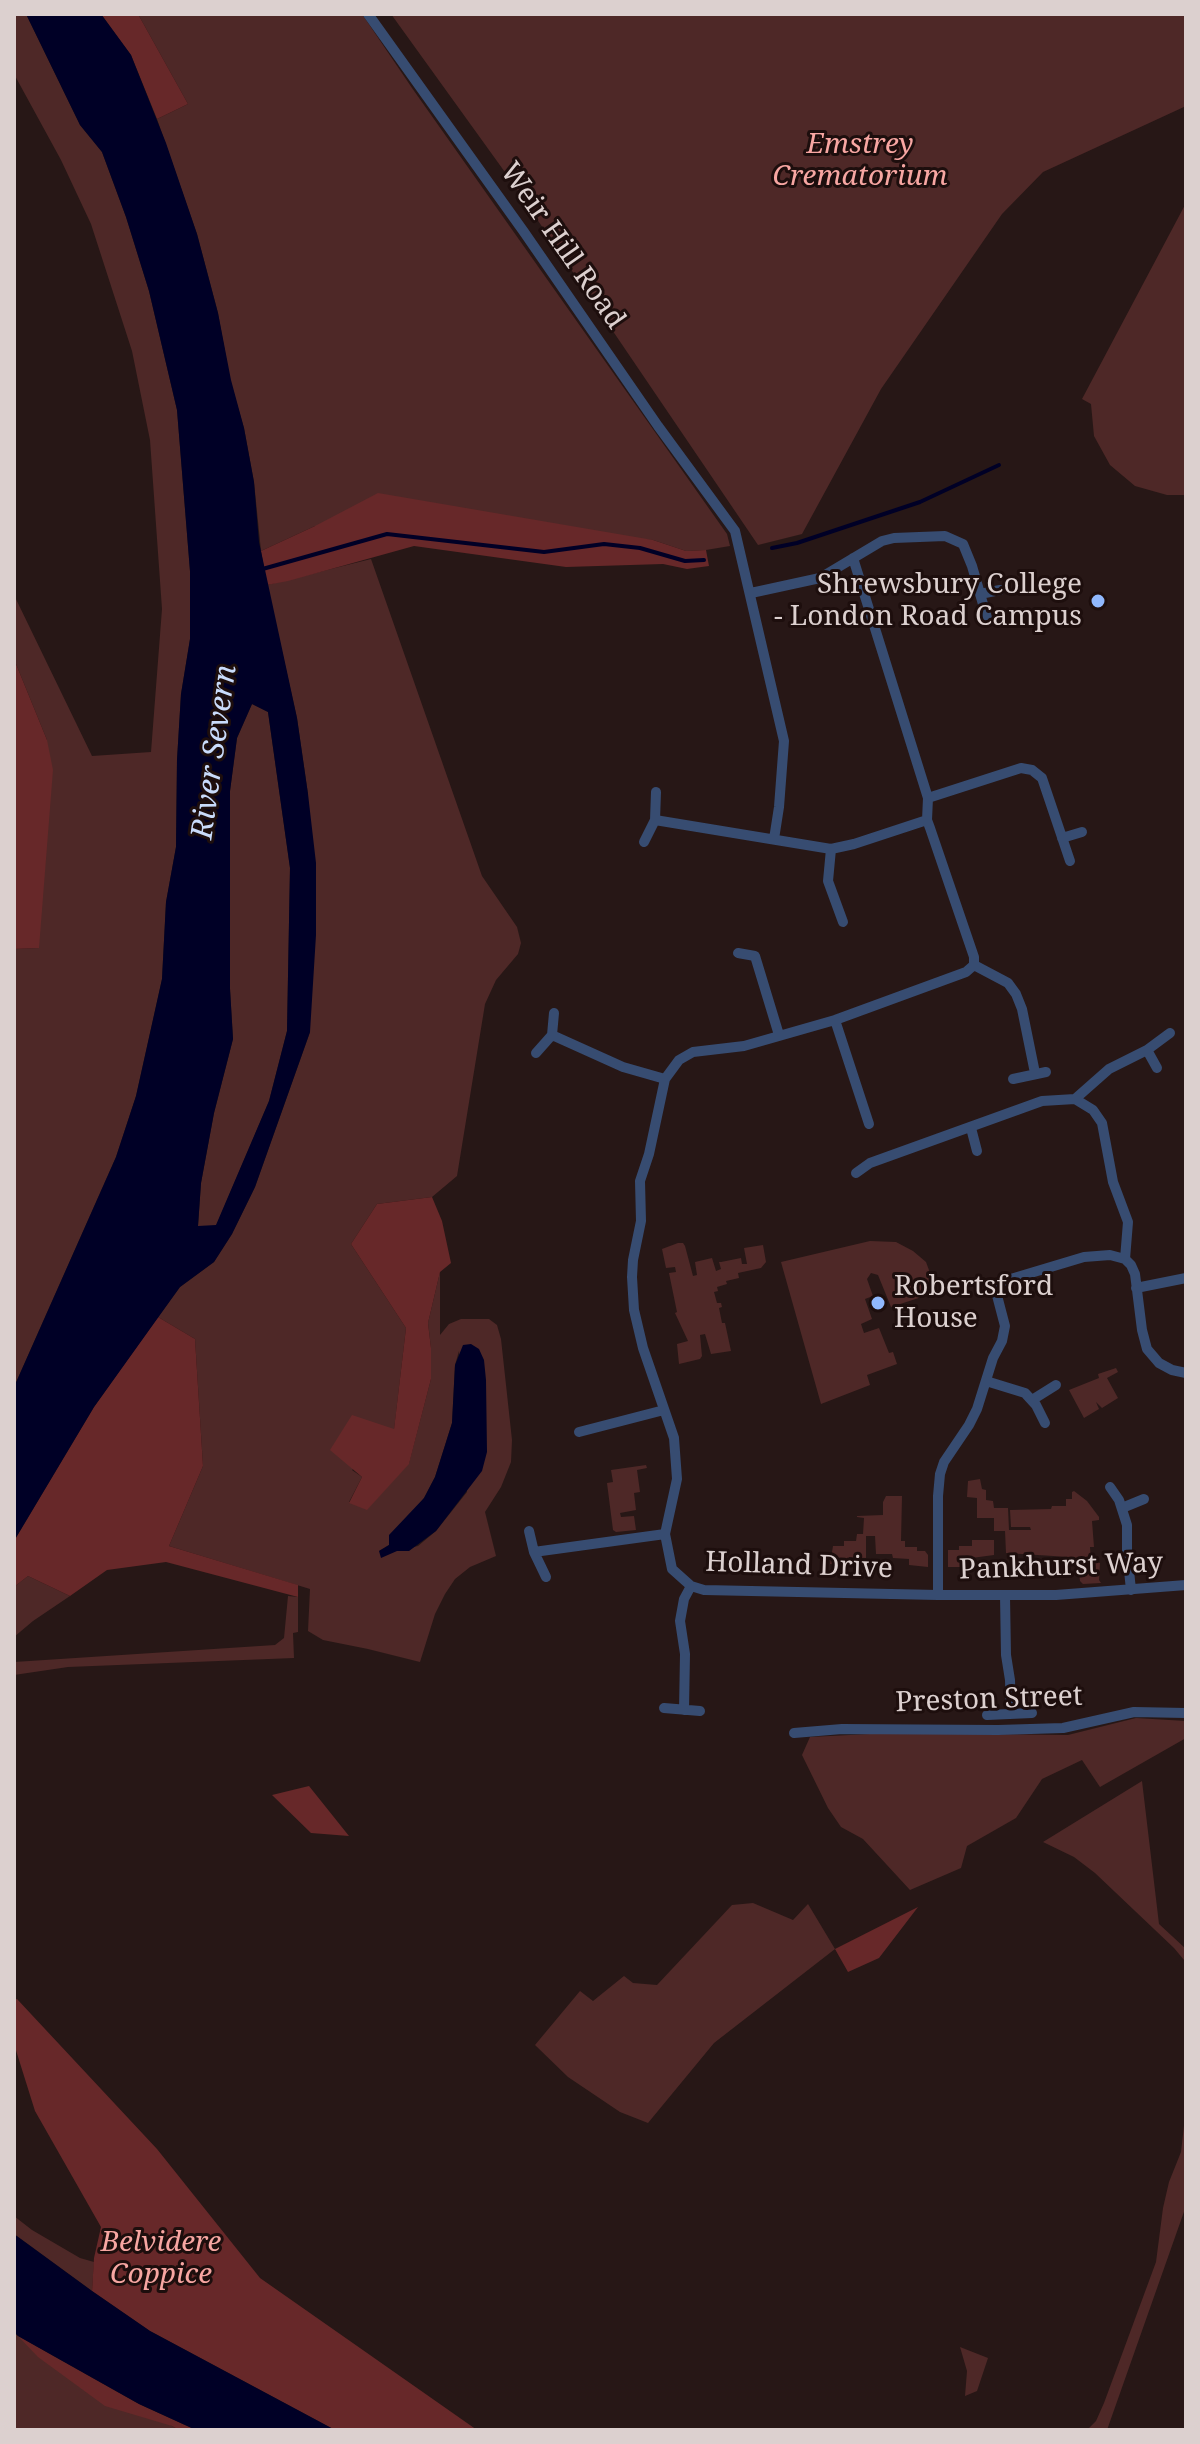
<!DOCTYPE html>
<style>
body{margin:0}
#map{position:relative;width:1200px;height:2444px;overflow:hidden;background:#271716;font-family:"Noto Serif",serif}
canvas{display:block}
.frame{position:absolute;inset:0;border:16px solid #dcd0cf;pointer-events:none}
</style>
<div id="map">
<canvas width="1200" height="2444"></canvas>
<div class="frame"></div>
</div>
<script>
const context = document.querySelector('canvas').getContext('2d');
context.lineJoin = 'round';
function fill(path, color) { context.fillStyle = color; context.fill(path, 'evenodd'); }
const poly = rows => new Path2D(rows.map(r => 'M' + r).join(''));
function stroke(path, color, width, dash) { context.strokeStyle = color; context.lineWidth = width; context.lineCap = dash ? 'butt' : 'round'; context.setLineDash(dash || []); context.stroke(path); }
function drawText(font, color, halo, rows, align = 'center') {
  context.font = font + ' "Noto Serif",serif'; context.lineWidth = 6; context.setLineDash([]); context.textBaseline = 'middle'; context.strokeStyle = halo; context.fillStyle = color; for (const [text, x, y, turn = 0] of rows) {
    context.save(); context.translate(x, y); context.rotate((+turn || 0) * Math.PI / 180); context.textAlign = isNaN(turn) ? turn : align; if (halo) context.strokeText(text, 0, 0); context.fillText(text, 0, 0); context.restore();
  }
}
const green = poly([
 [14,14,26,14,80,125,102,152,126,217,149,291,177,410,190,571,190,639,181,694,177,760,176,847,166,902,162,979,136,1096,116,1157,14,1387,14,949,38,948,47,740,14,659,14,595,92,756,151,752,162,609,150,440,132,351,91,224,61,160,14,74],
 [138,14,362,14,412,88,727,534,730,546,706,550,686,551,653,540,315,526,261,551,254,482,244,428,230,380,218,313,197,234,157,119,188,104],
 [391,14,1186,14,1186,106,1043,172,1002,214,881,389,802,534,758,545,507,175],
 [1186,203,1186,495,1167,495,1135,486,1110,465,1094,436,1091,404,1082,399],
 [371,559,482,876,517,927,521,943,518,954,496,980,485,1004,457,1176,432,1197,377,1204,351,1244,406,1328,394,1430,352,1470,362,1477,349,1502,367,1509,409,1463,431,1379,431,1348,428,1323,440,1272,440,1335,449,1324,461,1319,489,1319,497,1325,501,1339,512,1440,511,1462,501,1487,485,1512,496,1556,470,1567,455,1579,445,1594,435,1614,420,1662,368,1649,323,1640,308,1631,310,1589,169,1546,203,1466,195,1339,158,1317,180,1287,214,1262,232,1234,255,1187,310,1032,308,794,297,718,267,585],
 [459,1351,467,1492,436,1531,418,1546,397,1551,379,1551,389,1545,424,1498,435,1477,452,1423,455,1365],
 [252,704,268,712,290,868,287,1031,269,1101,216,1226,198,1226,201,1183,214,1113,233,1039,230,989,230,791,237,738],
 [870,1241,896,1242,913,1251,926,1262,937,1292,891,1307,878,1275,871,1273,867,1279,873,1296,865,1299,872,1319,861,1324,864,1333,879,1328,889,1353,893,1352,897,1364,867,1375,870,1385,821,1404,781,1262],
 [678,1243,683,1243,685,1246,693,1276,697,1275,695,1262,712,1258,716,1271,721,1269,719,1262,721,1262,741,1258,742,1264,747,1264,744,1248,763,1245,766,1262,761,1268,738,1273,739,1278,726,1281,727,1284,717,1287,718,1291,714,1292,717,1303,721,1303,722,1307,719,1308,722,1323,725,1323,731,1351,711,1354,705,1334,700,1335,702,1356,700,1359,679,1364,677,1344,688,1341,675,1313,677,1312,669,1273,676,1272,675,1267,666,1268,662,1249],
 [1116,1368,1118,1372,1107,1378,1118,1398,1102,1408,1096,1402,1099,1409,1084,1418,1069,1390,1099,1378,1098,1374],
 [646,1465,647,1468,637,1470,640,1492,634,1493,636,1510,620,1513,621,1517,634,1516,636,1530,616,1532,613,1530,607,1483,613,1482,611,1470],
 [980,1479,982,1489,986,1490,986,1500,993,1501,994,1508,1008,1508,1009,1530,1031,1530,1030,1527,1011,1527,1010,1510,1051,1509,1052,1506,1066,1506,1066,1499,1072,1499,1072,1492,1074,1491,1087,1501,1099,1517,1099,1520,1092,1521,1094,1547,1090,1547,1091,1561,1100,1563,1099,1580,1101,1583,1083,1584,1080,1581,1079,1573,1076,1573,1076,1562,1069,1562,1069,1557,1006,1553,1005,1531,994,1531,994,1518,977,1518,977,1498,967,1497,968,1481],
 [886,1496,902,1496,901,1541,905,1541,905,1547,917,1547,917,1551,925,1551,928,1555,928,1567,909,1565,909,1559,893,1558,892,1554,876,1554,875,1536,866,1536,866,1558,849,1557,849,1565,830,1564,833,1546,844,1546,844,1541,856,1541,857,1534,863,1534,864,1518,857,1517,857,1516,883,1515,883,1502],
 [972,1540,994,1540,994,1555,964,1559,965,1567,948,1567,948,1550,959,1550,959,1546,972,1546],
 [28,1576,70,1596,33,1621,14,1637,14,1587],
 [288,1596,298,1597,298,1632,293,1633,294,1658,68,1667,14,1675,14,1662,275,1645,284,1638],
 [1136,1718,1186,1721,1186,1738,1100,1787,1082,1760,1042,1779,1016,1818,967,1846,961,1868,910,1890,863,1839,841,1827,828,1808,802,1755,810,1737,889,1733,1068,1735],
 [1142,1781,1159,1924,1186,1949,1186,1991,1184,1960,1174,1948,1095,1873,1074,1857,1043,1842],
 [753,1903,793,1920,808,1904,835,1949,714,2043,648,2123,620,2112,568,2077,535,2045,580,1991,593,2001,624,1976,633,1983,657,1985,732,1905],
 [1186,2044,1186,2206,1107,2430,1087,2430,1096,2421,1104,2403,1156,2262,1163,2208,1169,2182,1181,2152,1186,2108],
 [14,2216,32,2230,80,2258,94,2262,92,2291,14,2234],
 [14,2332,18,2336,179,2430,14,2430],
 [960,2347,988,2358,977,2391,965,2396,967,2371]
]);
const forest = poly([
 [101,14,138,14,188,104,157,119,131,55],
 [378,493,653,540,686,551,706,550,709,566,687,569,663,564,566,567,414,546,288,581,267,585,261,551,315,526],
 [14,659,47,740,53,770,39,948,14,949],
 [432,1197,442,1221,451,1263,440,1272,428,1323,431,1348,431,1379,409,1464,367,1510,349,1503,362,1477,330,1450,352,1415,394,1429,406,1328,351,1244,377,1204],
 [158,1317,195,1339,203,1466,169,1546,298,1585,298,1597,166,1562,107,1570,70,1596,28,1576,14,1587,14,1541,94,1407],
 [309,1786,349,1836,311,1833,272,1795],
 [918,1907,879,1958,848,1972,835,1949],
 [17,1999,157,2149,260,2278,477,2430,335,2430,150,2331,92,2291,94,2258,101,2227,35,2111,14,2044,14,2000],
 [18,2336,139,2404,196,2430,179,2430,172,2426,105,2406,38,2357]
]);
const water = poly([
 [26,14,101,14,131,55,166,143,197,234,218,313,231,380,244,428,254,482,259,542,297,718,308,794,316,863,316,935,310,1032,255,1187,232,1234,214,1262,180,1287,94,1407,14,1541,14,1387,116,1157,136,1096,162,979,166,902,176,847,177,760,181,694,190,639,190,571,177,410,149,291,126,217,102,152,80,125],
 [252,704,268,712,290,868,287,1031,269,1101,216,1225,198,1226,201,1183,214,1113,233,1039,230,989,230,791,237,738],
 [471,1344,479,1349,484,1360,486,1380,487,1452,482,1471,436,1531,409,1551,397,1551,381,1558,379,1551,389,1545,389,1535,424,1498,435,1477,452,1423,455,1365,463,1345],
 [14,2234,92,2291,150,2331,335,2430,196,2430,139,2404,18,2336,14,2332]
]);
const stream = poly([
 [772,548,797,543,920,502,999,465],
 [259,570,387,534,544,552,604,544,640,548,685,561,704,560]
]);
const street = poly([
 [368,14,524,232,658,426,735,531,784,741,779,807,774,839],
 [853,558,928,798,927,820,930,828,974,957,974,965,966,972,835,1020,744,1046,693,1052,679,1060,665,1079,649,1154,640,1181,641,1221,633,1260,632,1277,634,1310,643,1348,674,1438,677,1479,665,1534,672,1569,691,1586,704,1590,938,1595,938,1496,940,1474,944,1462,969,1425,977,1409,993,1358,1002,1341,1005,1326,994,1284,1084,1257,1110,1255,1125,1259,1131,1265,1135,1274,1142,1330,1147,1349,1159,1363,1172,1370,1186,1373],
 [751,593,820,578,882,541,894,538,945,536,963,544,972,566,987,618],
 [980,594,1000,590],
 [928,798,1021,768,1032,770,1042,778,1070,861],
 [655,820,831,849,854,844,927,820],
 [1062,838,1082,832],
 [644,842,655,820,656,792],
 [831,849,828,881,843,922],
 [738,953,755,956,779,1035],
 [974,965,1008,983,1016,994,1022,1009,1035,1073],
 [835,1020,869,1124],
 [552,1035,623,1067,665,1079],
 [1147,1050,1157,1068],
 [536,1053,552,1035,554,1013],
 [1013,1079,1046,1072],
 [1075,1099,1109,1069,1147,1050,1170,1033],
 [971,1128,977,1151],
 [856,1173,870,1163,1042,1101,1075,1099,1093,1110,1102,1123,1113,1182,1128,1222,1125,1259],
 [1136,1288,1186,1278],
 [986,1381,1025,1393,1036,1405,1045,1423],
 [1032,1400,1056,1385],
 [579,1432,664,1410],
 [1110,1487,1119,1500,1127,1525,1127,1551,1131,1590],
 [1122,1508,1144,1499],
 [529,1531,534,1552,546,1577],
 [534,1552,665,1534],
 [938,1595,1056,1595,1186,1585],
 [1005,1596,1006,1655,1010,1680,1011,1714],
 [664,1708,700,1711],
 [684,1710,685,1654,680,1621,684,1599,691,1586],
 [987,1715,1032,1713],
 [794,1733,842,1729,998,1730,1063,1728,1134,1712,1186,1713]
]);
const markers = [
 [1098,601,8,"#90b8fd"],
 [878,1303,8,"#90b8fd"]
];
const parkNames = [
 ["Emstrey",860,145],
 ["Crematorium",860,177],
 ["Belvidere",161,2243],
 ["Coppice",161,2275]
];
const streetNames = [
 ["Weir Hill Road",562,246,55],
 ["Holland Drive",799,1566,2],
 ["Pankhurst Way",1061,1567,-2],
 ["Preston Street",989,1700,-2]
];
const poiNames = [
 ["Shrewsbury College",1082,585],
 ["- London Road Campus",1082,617],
 ["Robertsford",894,1287,"left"],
 ["House",894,1319,"left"]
];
const waterNames = [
 ["River Severn",215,752,-82]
];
fill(green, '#4e2827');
fill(forest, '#672829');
fill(water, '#000026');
stroke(stream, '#000026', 4);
stroke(street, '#374c71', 10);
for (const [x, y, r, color] of markers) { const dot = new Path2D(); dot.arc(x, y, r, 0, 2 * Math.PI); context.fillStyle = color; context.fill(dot); stroke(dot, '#1d0e0d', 3); }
drawText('italic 28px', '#f7a6a2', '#1d0e0d', parkNames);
drawText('28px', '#dcd0cf', '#1d0e0d', streetNames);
drawText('28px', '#dcd0cf', '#1d0e0d', poiNames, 'right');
drawText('italic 30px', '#c9dbfb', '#1d0e0d', waterNames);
</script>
